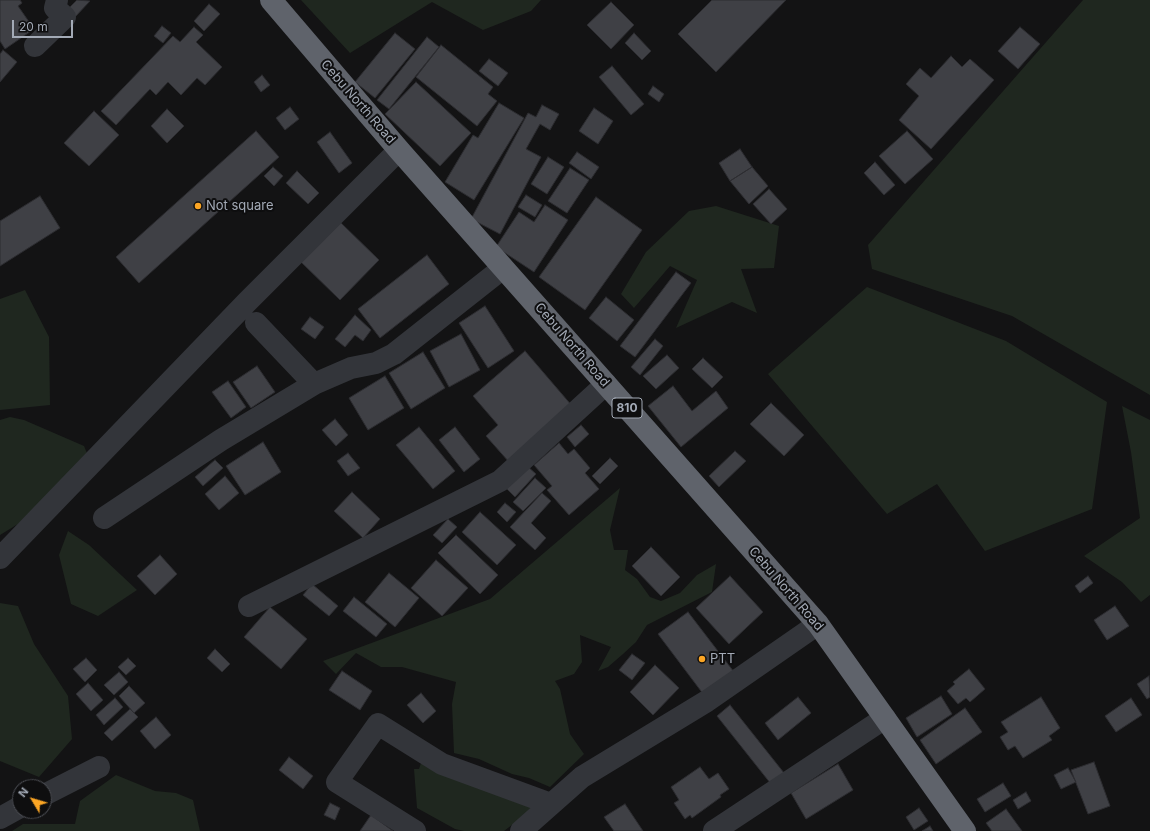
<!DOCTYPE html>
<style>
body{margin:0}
#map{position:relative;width:1150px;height:831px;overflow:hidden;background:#131314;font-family:Inter,sans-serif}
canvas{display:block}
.north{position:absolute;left:12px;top:779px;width:40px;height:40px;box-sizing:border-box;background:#0e0e0f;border:1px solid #4a4c52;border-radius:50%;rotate:308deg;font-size:11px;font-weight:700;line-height:16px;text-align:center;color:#a3aab6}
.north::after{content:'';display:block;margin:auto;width:14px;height:18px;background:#fba524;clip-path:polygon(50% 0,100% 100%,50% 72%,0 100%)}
.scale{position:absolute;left:12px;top:20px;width:61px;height:18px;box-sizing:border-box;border:2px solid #a3aab6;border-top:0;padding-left:5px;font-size:12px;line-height:14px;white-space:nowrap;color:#a3aab6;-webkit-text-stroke:3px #0e0e0f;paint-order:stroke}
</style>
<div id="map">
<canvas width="1150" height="831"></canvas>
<div class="north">N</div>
<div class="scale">20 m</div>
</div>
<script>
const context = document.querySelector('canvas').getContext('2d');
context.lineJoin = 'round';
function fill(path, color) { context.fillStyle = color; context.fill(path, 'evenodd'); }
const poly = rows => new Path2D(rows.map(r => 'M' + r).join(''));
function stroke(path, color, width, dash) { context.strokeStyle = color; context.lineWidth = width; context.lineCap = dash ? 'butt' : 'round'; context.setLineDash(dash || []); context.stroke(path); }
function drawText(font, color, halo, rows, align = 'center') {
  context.font = font + ' Inter,sans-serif'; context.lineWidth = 4; context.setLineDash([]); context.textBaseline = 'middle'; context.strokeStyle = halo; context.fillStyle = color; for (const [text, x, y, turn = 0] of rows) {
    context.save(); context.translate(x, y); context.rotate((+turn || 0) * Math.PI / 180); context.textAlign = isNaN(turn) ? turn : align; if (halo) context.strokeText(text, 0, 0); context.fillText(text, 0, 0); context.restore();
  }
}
const green = poly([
 [301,0,541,0,531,11,483,30,432,2,350,53],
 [1083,0,1150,0,1150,395,1012,316,872,269,868,245],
 [716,206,779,226,774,268,741,269,757,313,732,302,676,328,697,280,670,266,634,308,621,294,646,252,689,211],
 [867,287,1006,341,1107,402,1092,509,985,551,937,484,887,514,768,374],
 [25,290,49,337,50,405,0,410,0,299],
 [1122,406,1150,420,1150,595,1141,602,1122,582,1084,556,1140,518,1131,452],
 [10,417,24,420,84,446,91,463,31,516,0,535,0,420],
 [620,488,610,530,614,550,628,550,625,570,637,579,650,597,661,601,680,593,697,575,716,564,712,592,647,625,636,642,623,654,608,667,598,671,611,647,580,635,582,662,574,674,555,681,560,689,570,734,584,754,550,787,529,778,512,774,479,759,454,753,452,704,456,682,402,667,381,667,356,653,336,674,323,661,490,599],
 [68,531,89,545,137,590,98,616,71,604,59,555],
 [0,603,18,606,34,644,68,696,72,739,39,777,0,761],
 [422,760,538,805,504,831,464,831,455,829,417,808,414,769,419,769],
 [116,775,155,791,176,793,193,800,200,831,12,831,23,824,75,824,80,801]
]);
const building = poly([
 [0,0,20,0,22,3,18,6,34,29,5,49,0,41,0,0],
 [77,0,90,1,75,17,67,10,77,0],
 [712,0,786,0,716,72,678,34,712,0],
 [611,2,634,25,611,49,587,25,611,2],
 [209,4,220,14,204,31,194,21,209,4],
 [162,26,171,33,163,43,154,36,162,26],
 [194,27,203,35,196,42,222,67,205,85,197,78,181,95,168,82,156,95,150,89,116,125,101,111,173,36,180,42,194,27],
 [1020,27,1040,44,1018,69,998,51,1020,27],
 [395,33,415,49,375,98,355,82,395,33],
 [634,33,651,51,642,60,625,43,634,33],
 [427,37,439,47,389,109,377,100,427,37],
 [441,45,493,87,488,94,497,101,477,126,416,77,441,45],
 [3,50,17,62,0,82,0,54,3,50],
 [951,56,962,67,970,59,994,80,931,149,899,120,919,96,906,84,920,68,931,78,951,56],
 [489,59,508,73,498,86,479,71,489,59],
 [612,66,644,104,631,115,599,77,612,66],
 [262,75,270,85,261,92,254,82,262,75],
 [416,82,471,133,440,166,385,114,416,82],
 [653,86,664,94,659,102,648,94,653,86],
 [499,103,524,118,474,200,445,182,473,135,478,138,499,103],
 [542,105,559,114,550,130,540,124,526,149,541,157,500,234,471,219,528,113,536,117,542,105],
 [290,107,299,119,285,130,276,118,290,107],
 [594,108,613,121,598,144,579,131,594,108],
 [167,109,184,126,167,143,151,126,167,109],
 [94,111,119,135,89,166,64,143,94,111],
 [256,131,279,157,139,283,116,257,256,131],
 [907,131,933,159,905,184,879,156,907,131],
 [330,132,352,163,339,173,317,142,330,132],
 [740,149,752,167,730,181,719,163,740,149],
 [577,152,599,167,591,179,569,163,577,152],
 [548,157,564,167,547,194,531,184,548,157],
 [875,162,895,185,884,195,864,173,875,162],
 [273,167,283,176,274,186,264,176,273,167],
 [752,167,768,186,749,204,730,181,752,167],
 [570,168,589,180,567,213,548,201,570,168],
 [297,171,319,193,308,204,286,183,297,171],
 [769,189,787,209,771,224,753,204,769,189],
 [526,195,542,205,535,217,518,207,526,195],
 [40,196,60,228,0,266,0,221,40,196],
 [596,197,642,230,585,310,539,277,596,197],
 [545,205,568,220,534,272,496,247,519,212,534,222,545,205],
 [339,221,379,260,340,300,300,261,339,221],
 [427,255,449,284,380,338,358,309,427,255],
 [676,272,691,283,635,357,620,346,676,272],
 [606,297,634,320,617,341,589,318,606,297],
 [485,306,514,351,488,368,459,323,485,306],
 [355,315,371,330,363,341,355,335,345,347,335,339,355,315],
 [310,317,324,327,315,339,301,329,310,317],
 [461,334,480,370,449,387,430,351,461,334],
 [655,339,663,346,640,375,631,367,655,339],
 [525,351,573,407,509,462,486,436,498,425,473,396,525,351],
 [423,352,445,388,411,409,389,373,423,352],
 [667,355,679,368,656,389,643,376,667,355],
 [703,358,723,377,712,388,692,369,703,358],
 [257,366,275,392,251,408,233,382,257,366],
 [385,376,404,408,368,430,349,398,385,376],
 [228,381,246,407,231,418,212,392,228,381],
 [673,386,692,411,716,391,728,408,681,447,648,406,673,386],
 [771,403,804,435,784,456,750,424,771,403],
 [335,419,348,435,336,446,322,430,335,419],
 [581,425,589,434,575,447,567,437,581,425],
 [419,427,455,471,433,489,396,445,419,427],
 [455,427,480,459,464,472,439,440,455,427],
 [263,442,281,472,245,495,226,466,263,442],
 [559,443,568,454,574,449,590,468,585,473,599,489,569,515,547,490,552,486,534,465,559,443],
 [735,451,746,461,719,487,709,476,735,451],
 [348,453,360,468,348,476,337,461,348,453],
 [610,458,618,466,600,484,592,476,610,458],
 [215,460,223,468,203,486,195,477,215,460],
 [526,465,536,474,515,497,505,487,526,465],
 [225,476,239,493,219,510,205,494,225,476],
 [535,478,546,488,523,511,513,502,535,478],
 [352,492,380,519,363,538,334,511,352,492],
 [542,493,551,501,531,523,546,538,535,550,510,527,542,493],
 [505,503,516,512,507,522,497,512,505,503],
 [480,512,516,545,497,565,462,532,480,512],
 [448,519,457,527,442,543,433,535,448,519],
 [456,535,498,575,480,594,438,553,456,535],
 [651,547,680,577,661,596,632,566,651,547],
 [160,555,177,574,155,595,137,576,160,555],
 [436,560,468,588,442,616,411,588,436,560],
 [389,573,419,598,395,627,365,602,389,573],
 [730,576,763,612,729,644,696,608,730,576],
 [1088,576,1093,583,1080,593,1075,586,1088,576],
 [312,584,338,606,329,616,303,595,312,584],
 [354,597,387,624,376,637,343,611,354,597],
 [1115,606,1129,626,1107,640,1094,620,1115,606],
 [270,607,307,639,281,669,244,637,270,607],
 [688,612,734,672,704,695,658,634,688,612],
 [215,649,230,664,222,672,207,658,215,649],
 [632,654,645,663,632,680,619,670,632,654],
 [86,658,97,670,85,682,73,669,86,658],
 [128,658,136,666,126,675,118,667,128,658],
 [655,665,679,688,653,715,630,692,655,665],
 [969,669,985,689,970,702,966,698,958,704,947,691,955,684,953,682,969,669],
 [342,671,372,691,360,710,329,690,342,671],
 [119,672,128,682,114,695,104,685,119,672],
 [1149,676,1150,697,1147,699,1137,684,1149,676],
 [88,683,103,700,91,711,76,694,88,683],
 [129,686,145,703,134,713,119,696,129,686],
 [421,693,436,711,423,723,407,705,421,693],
 [941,696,952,714,917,737,906,718,941,696],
 [798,697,811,713,778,740,765,723,798,697],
 [1041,697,1060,728,1049,736,1052,740,1023,758,1015,746,1008,750,1000,737,1008,732,1001,722,1041,697],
 [115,698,123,707,104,725,96,715,115,698],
 [1131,698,1142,715,1116,732,1105,716,1131,698],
 [730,705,788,778,775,789,717,716,730,705],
 [965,708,982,732,936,764,920,740,965,708],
 [130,709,138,717,112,741,104,733,130,709],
 [156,717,171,735,155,749,140,731,156,717],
 [289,757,313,776,303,789,279,770,289,757],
 [1094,762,1110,806,1088,814,1071,770,1094,762],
 [838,764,853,790,806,819,791,793,838,764],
 [700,767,709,779,718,773,729,789,720,795,721,797,692,818,690,815,685,819,674,803,679,800,671,787,700,767],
 [1068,768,1076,782,1061,789,1054,775,1068,768],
 [1003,783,1011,796,985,812,977,799,1003,783],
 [1026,792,1031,801,1018,809,1013,800,1026,792],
 [330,803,340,808,335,820,324,815,330,803],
 [625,804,643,831,614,831,604,817,625,804],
 [919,808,928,821,914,830,906,817,919,808],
 [1006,809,1022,831,992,831,986,823,1006,809],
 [371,815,393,831,360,831,371,815],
 [930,826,933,831,922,831,930,826]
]);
const minor = poly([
 [35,46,65,17,55,8,57,0],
 [256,323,314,384],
 [104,518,221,440,314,384,351,368,376,363,394,354,503,268],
 [0,558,247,302,399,150],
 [249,606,500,481,606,384],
 [44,795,99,767],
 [0,818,20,807],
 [415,831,337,782,378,724,442,764,551,804],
 [521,831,582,777,707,701,818,624],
 [714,831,885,718]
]);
const highway = poly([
 [271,0,399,150,818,624,965,831]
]);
const markers = [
 [198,206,4,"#fba524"],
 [702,659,4,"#fba524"]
];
const shields = [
 [627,408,30]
];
const shieldNames = [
 ["810",627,408]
];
const streetNames = [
 ["Cebu North Road",358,102,49],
 ["Cebu North Road",572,345,49],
 ["Cebu North Road",786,589,49]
];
const poiNames = [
 ["Not square",206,206],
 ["PTT",710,659]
];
fill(green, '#1f271f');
fill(building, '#3f4045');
stroke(building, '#2d2d31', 1);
stroke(minor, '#33353a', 22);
stroke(highway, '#5f636b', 22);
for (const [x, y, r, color] of markers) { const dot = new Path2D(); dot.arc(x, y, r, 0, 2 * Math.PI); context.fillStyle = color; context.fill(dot); stroke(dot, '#0e0e0f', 1.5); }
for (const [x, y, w] of shields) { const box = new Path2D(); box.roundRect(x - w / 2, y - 10, w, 20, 3); context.fillStyle = '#0e0e0f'; context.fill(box); stroke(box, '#a3aab6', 1); }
drawText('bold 12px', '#a3aab6', null, shieldNames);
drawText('13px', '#a3aab6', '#0e0e0f', streetNames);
drawText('13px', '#a3aab6', '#0e0e0f', poiNames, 'left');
</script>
